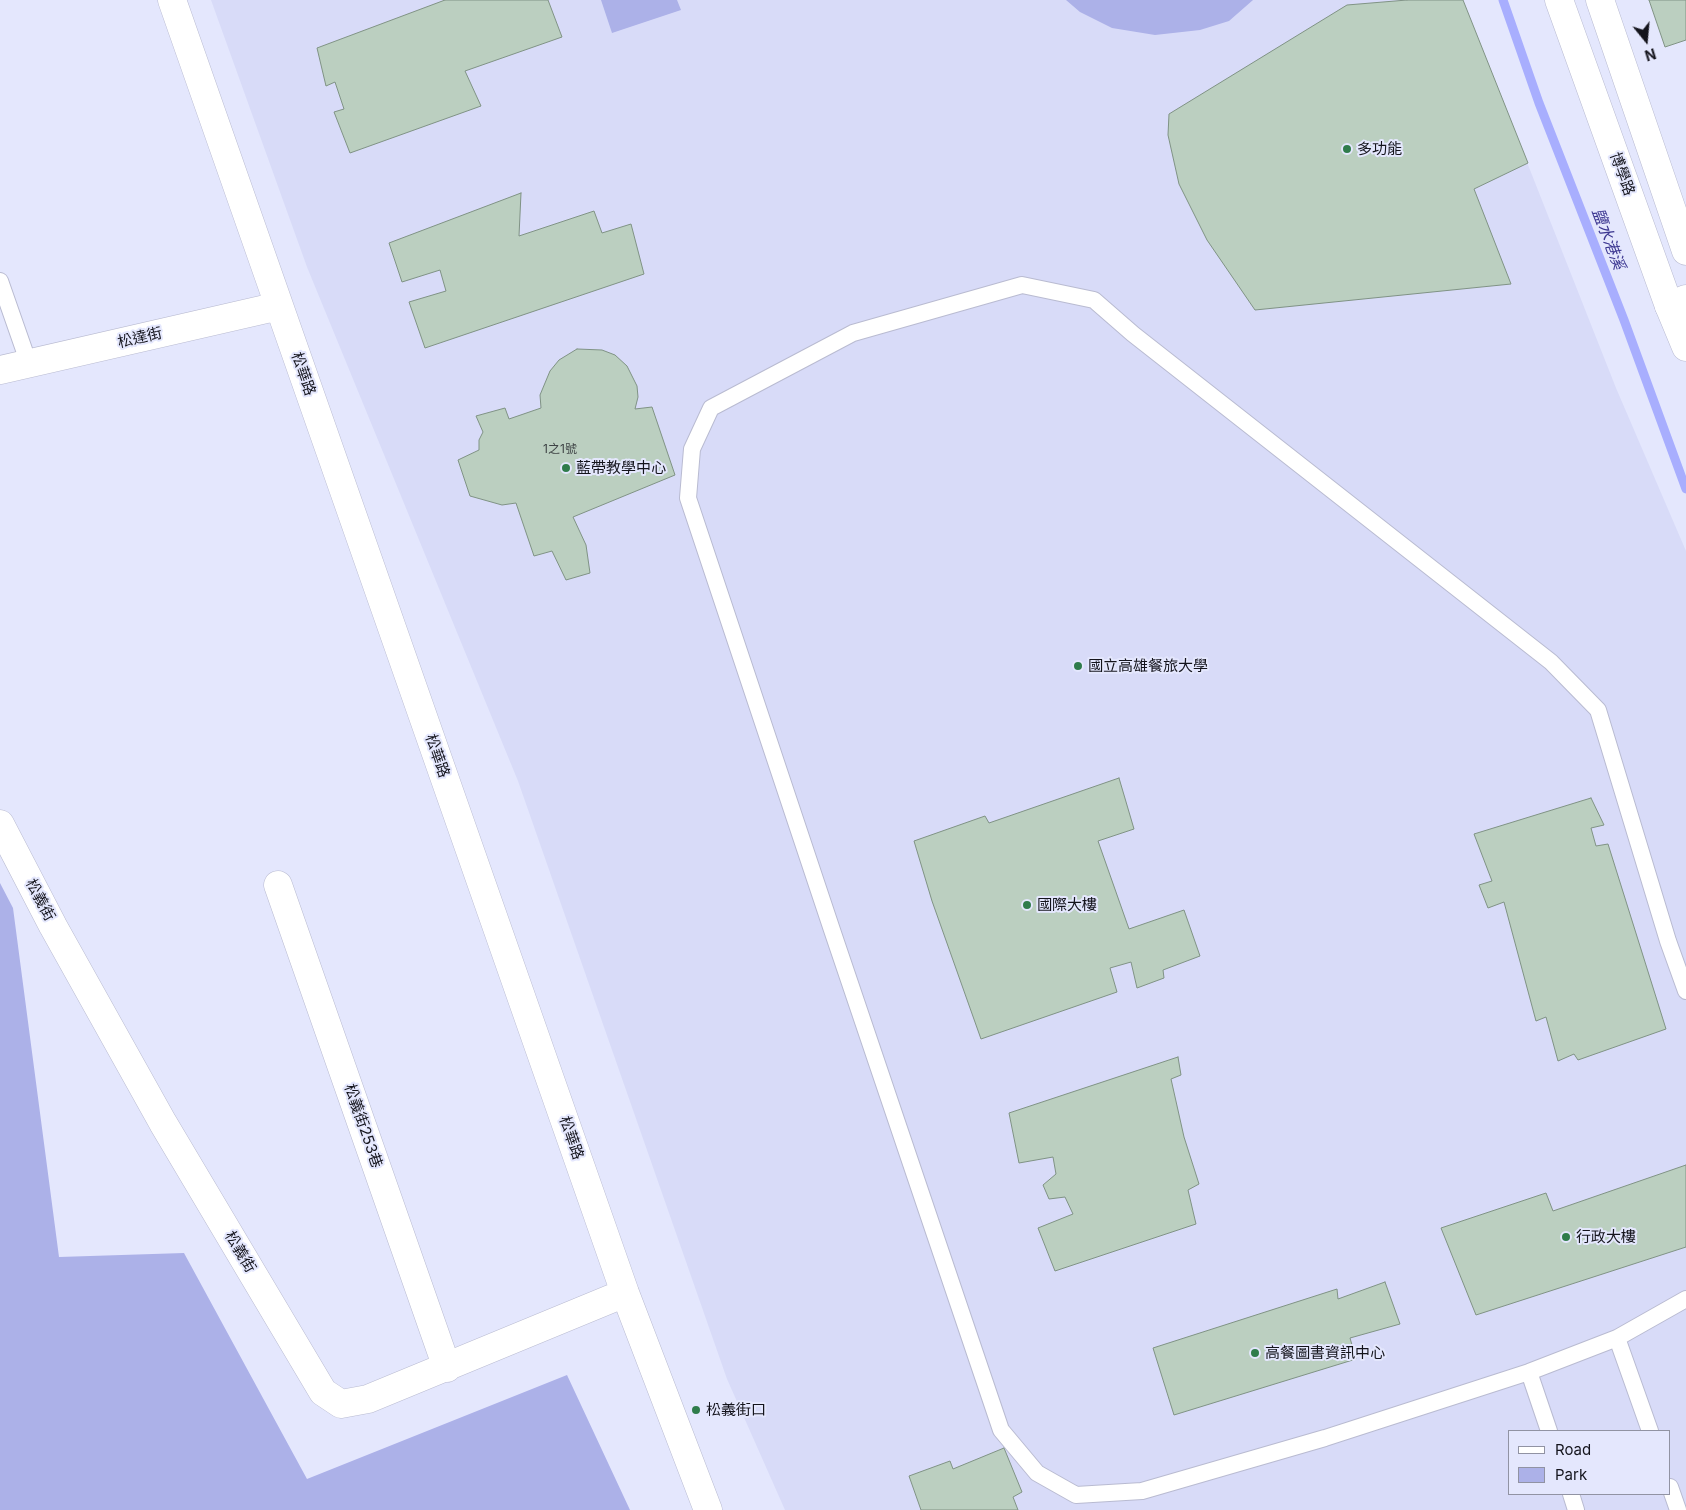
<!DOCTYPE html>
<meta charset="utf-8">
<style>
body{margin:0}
#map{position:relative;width:1686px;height:1510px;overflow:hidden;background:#e4e7fd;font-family:Inter,sans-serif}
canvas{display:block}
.legend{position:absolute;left:1508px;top:1430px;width:162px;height:65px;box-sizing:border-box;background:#e4e7fd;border:1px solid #9193a3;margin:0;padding:6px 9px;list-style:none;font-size:15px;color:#14141c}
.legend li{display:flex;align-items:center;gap:10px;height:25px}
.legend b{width:25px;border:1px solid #9193a3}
.north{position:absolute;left:1621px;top:15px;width:50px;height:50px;-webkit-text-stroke:4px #e4e7fd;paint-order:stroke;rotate:163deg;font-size:14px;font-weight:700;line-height:20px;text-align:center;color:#14141c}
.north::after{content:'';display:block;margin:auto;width:18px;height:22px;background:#14141c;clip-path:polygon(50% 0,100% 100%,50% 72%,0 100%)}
</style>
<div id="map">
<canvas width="1686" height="1510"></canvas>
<ul class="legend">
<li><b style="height:6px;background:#fff"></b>Road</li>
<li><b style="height:14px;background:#acb1e8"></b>Park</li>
</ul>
<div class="north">N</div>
</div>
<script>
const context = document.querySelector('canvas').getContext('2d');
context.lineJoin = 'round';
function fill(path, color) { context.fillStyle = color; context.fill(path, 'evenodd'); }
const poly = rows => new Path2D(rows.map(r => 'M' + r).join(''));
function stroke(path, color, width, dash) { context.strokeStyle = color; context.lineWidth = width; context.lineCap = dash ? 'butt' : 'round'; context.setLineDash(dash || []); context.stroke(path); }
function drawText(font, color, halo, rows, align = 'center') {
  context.font = font + ' Inter,"Noto Sans TC",sans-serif'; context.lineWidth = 4; context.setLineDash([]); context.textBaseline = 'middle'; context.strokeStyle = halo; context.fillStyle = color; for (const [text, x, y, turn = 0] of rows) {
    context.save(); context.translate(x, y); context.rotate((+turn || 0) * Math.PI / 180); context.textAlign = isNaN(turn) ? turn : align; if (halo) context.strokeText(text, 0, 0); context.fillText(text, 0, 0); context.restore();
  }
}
const built = poly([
 [211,0,1463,0,1616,388,1686,551,1686,1510,785,1510,727,1379,518,781,307,267],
 [1510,1431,1670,1431,1670,1494,1510,1494]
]);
const green = poly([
 [601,0,677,0,681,10,612,33],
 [1066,0,1253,0,1229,21,1200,30,1155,35,1112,28,1080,12],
 [0,883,13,908,59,1257,184,1253,307,1479,567,1375,630,1510,0,1510]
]);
const stream = poly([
 [1503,0,1539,103,1624,320,1686,489]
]);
const building = poly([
 [445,0,548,0,562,37,465,71,481,106,350,153,334,112,344,109,335,82,326,86,317,48,445,0],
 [1407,0,1463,0,1528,163,1474,189,1511,284,1255,310,1207,240,1179,184,1168,135,1169,114,1347,5,1407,0],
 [1649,0,1686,0,1686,40,1665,47,1649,0],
 [521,193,519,236,594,211,602,233,631,224,644,274,425,348,409,302,446,291,440,270,402,282,389,243,521,193],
 [577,349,602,350,615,355,627,366,637,386,638,397,635,409,652,407,675,475,573,517,586,545,590,573,566,580,552,551,534,556,516,503,502,505,470,496,458,460,479,450,479,440,483,432,476,416,505,408,509,419,541,408,540,395,550,371,559,360,577,349],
 [1119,778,1134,829,1098,841,1129,929,1184,910,1200,956,1163,970,1164,978,1137,988,1131,962,1110,968,1117,992,981,1039,932,901,914,841,985,816,989,823,1119,778],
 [1591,798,1604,825,1591,828,1596,846,1608,844,1666,1029,1578,1060,1574,1054,1558,1061,1546,1017,1536,1021,1504,902,1488,908,1479,885,1492,881,1474,834,1591,798],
 [1178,1057,1181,1075,1171,1079,1184,1137,1199,1184,1188,1190,1196,1224,1055,1271,1038,1228,1073,1214,1065,1197,1049,1199,1043,1185,1056,1174,1053,1157,1019,1163,1009,1113,1178,1057],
 [1686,1165,1686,1247,1476,1315,1441,1228,1546,1193,1553,1211,1686,1165],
 [1385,1282,1400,1324,1350,1338,1356,1359,1174,1415,1153,1348,1337,1289,1338,1299,1385,1282],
 [1004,1448,1022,1492,1013,1497,1018,1510,921,1510,909,1476,950,1461,953,1469,1004,1448]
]);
const lane = poly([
 [0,281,29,364],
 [1686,991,1668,941,1598,710,1551,662,1133,334,1094,300,1022,285,853,333,711,408,692,449,688,498,832,930,1001,1430,1037,1473,1076,1495,1142,1491,1325,1438,1529,1372,1617,1338,1686,1299],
 [1617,1338,1650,1431],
 [1529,1372,1549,1431],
 [1670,1487,1678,1510],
 [1571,1494,1576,1510]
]);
const street = poly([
 [172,0,625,1293,708,1510],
 [1669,306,1686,299],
 [0,370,279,306],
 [0,824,53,926,163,1123,323,1392,341,1404,368,1399,625,1293],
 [278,885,447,1368]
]);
const secondary = poly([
 [1559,0,1669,306,1686,347],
 [1600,0,1686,251]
]);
const markers = [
 [1347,149,5,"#2f7c4b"],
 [566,468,5,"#2f7c4b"],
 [1078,666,5,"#2f7c4b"],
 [1027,905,5,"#2f7c4b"],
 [1566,1237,5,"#2f7c4b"],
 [1255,1353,5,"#2f7c4b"],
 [696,1410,5,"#2f7c4b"]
];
const numberNames = [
 ["1之1號",560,449]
];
const poiNames = [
 ["多功能",1357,149],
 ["藍帶教學中心",576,468],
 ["國立高雄餐旅大學",1088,666],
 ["國際大樓",1037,905],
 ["行政大樓",1576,1237],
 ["高餐圖書資訊中心",1265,1353],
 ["松義街口",706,1410]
];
const streetNames = [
 ["博學路",1622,174,70],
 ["松達街",140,338,-13],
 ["松華路",303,374,71],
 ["松華路",437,756,71],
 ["松義街",40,900,62],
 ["松義街253巷",363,1126,71],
 ["松華路",571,1138,71],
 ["松義街",240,1252,59]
];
const waterNames = [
 ["鹽水港溪",1608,239,69]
];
fill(built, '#d8dbf8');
fill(green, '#acb1e8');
stroke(stream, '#a8aefe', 9);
fill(building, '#bbcfc0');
stroke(building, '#809385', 1);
stroke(lane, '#b9bbd1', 18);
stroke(street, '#b9bbd1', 29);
stroke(secondary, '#b9bbd1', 29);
stroke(lane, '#fff', 16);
stroke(street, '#fff', 28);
stroke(secondary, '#fff', 28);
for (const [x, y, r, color] of markers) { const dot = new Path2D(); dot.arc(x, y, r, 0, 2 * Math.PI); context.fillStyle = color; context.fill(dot); stroke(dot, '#e4e7fd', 2); }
drawText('12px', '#3e4345', null, numberNames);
drawText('15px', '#14141c', '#e4e7fd', poiNames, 'left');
drawText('15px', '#14141c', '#e4e7fd', streetNames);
drawText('italic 16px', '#3c3791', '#e4e7fd', waterNames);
</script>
